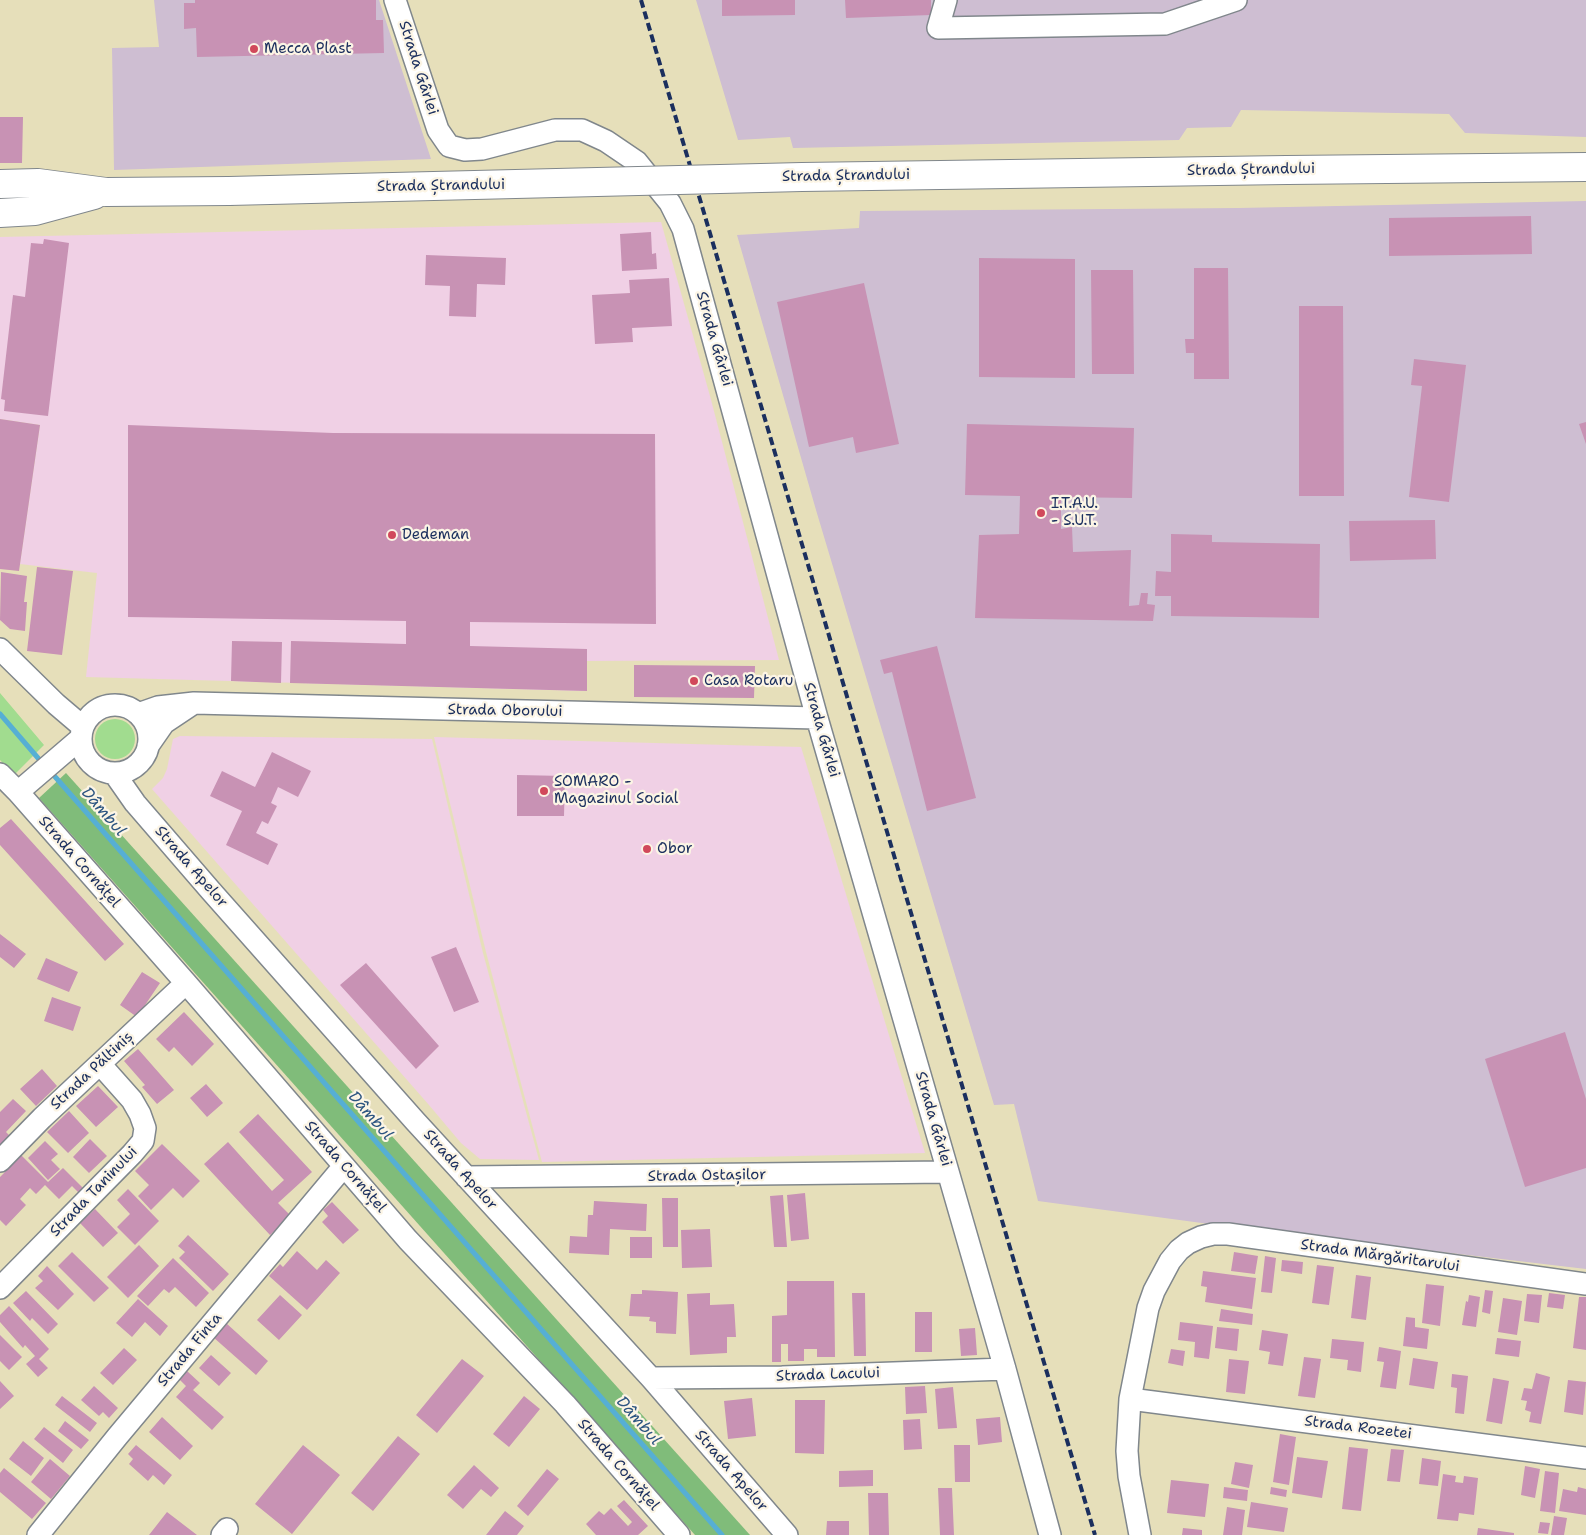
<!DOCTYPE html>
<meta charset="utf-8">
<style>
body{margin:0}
canvas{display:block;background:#e6dfba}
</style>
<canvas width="1586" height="1535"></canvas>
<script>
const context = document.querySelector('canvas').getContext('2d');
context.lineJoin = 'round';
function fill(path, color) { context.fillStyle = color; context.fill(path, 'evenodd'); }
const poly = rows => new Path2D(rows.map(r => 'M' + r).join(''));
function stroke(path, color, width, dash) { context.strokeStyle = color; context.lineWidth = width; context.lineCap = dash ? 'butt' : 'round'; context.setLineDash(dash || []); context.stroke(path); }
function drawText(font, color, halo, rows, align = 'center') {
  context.font = font + ' "Shantell Sans",sans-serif'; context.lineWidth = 4.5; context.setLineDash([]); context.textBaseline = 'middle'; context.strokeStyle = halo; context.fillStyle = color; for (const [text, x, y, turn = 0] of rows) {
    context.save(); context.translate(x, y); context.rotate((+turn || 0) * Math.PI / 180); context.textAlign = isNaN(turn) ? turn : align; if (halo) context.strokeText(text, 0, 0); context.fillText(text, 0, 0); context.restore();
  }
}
const built = poly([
 [661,222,710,396,779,660,587,661,587,691,86,677,97,573,20,564,40,425,0,419,0,237],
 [180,736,432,739,483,953,539,1160,480,1159,461,1143,429,1105,152,789,163,778,167,769,173,739],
 [434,737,801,747,925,1153,542,1162,486,952]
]);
const industrial = poly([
 [154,0,379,0,431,159,114,170,112,48,159,47],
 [696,0,1586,0,1586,137,1465,133,1449,114,1241,110,1231,127,1187,128,1179,140,793,148,790,137,738,140],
 [1586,201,1586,1269,1239,1228,1038,1201,1014,1104,994,1105,816,510,737,235,859,228,860,211,1238,208]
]);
const green = poly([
 [0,693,44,745,14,775,0,760],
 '95 739a20 20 0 1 1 40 0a20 20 0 1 1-40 0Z'
]);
const forest = poly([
 [66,773,750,1535,695,1535,39,798]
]);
const stream = poly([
 [0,714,44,765],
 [50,771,722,1535]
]);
const building = poly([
 [195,0,376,0,376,20,383,20,384,53,197,57,196,28,184,29,184,3,195,3],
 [722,0,795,0,795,15,722,16],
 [845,0,931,0,931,15,846,18],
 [0,117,23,117,22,163,0,163],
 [1531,216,1532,254,1389,256,1389,218],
 [651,232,652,254,656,253,657,269,622,271,620,234],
 [44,239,69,243,48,416,4,411,5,400,1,399,13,295,25,297,31,243,43,244],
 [426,255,506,258,505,285,477,284,476,317,449,316,450,286,425,285],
 [979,258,1075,259,1075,378,979,377],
 [1194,268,1228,268,1229,379,1194,379,1194,353,1186,353,1185,339,1194,339],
 [1091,270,1133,270,1134,374,1092,374],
 [669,278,672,326,632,328,633,342,595,344,592,295,630,293,629,280],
 [864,283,899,444,856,453,853,437,809,447,777,302],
 [1299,306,1343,306,1344,496,1299,496],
 [1414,359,1466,365,1449,502,1409,497,1422,386,1411,385],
 [0,419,40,425,19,571,0,569],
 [1586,422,1586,444,1579,424],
 [967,424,1134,428,1132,498,1061,497,1061,529,1072,527,1073,552,1131,550,1129,606,1139,605,1141,593,1148,593,1147,604,1155,605,1153,621,975,618,979,535,1019,534,1020,496,965,495],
 [128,425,333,433,655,434,656,624,470,622,470,646,587,649,587,691,290,683,291,641,406,644,406,621,128,617],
 [1435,520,1436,559,1350,561,1349,521],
 [1171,534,1212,535,1212,542,1320,544,1319,618,1171,616,1171,596,1155,596,1156,571,1171,572],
 [37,567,73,571,62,655,27,651],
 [1,572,27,576,24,602,27,602,25,631,10,629,0,620],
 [232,641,282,642,281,683,231,681],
 [937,646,976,798,927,811,892,672,884,674,880,660],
 [634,665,755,666,754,698,634,697],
 [272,752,311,771,298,797,278,787,271,803,277,806,268,824,262,821,256,833,278,844,268,865,226,845,242,811,210,796,222,771,255,787],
 [517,775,565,776,564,816,517,816],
 [11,819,124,944,105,961,0,845,0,828],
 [0,934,26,954,14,968,0,957],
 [456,947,479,1002,454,1012,431,957],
 [46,958,78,972,69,992,37,979],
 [366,963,439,1046,416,1069,340,985],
 [142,972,160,983,137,1017,120,1005],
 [52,997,81,1007,73,1031,44,1021],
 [184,1012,214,1044,192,1066,174,1047,169,1052,156,1039],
 [1565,1032,1586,1099,1586,1168,1525,1187,1485,1059],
 [138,1049,174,1090,157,1104,142,1087,145,1085,124,1061],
 [42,1069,57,1086,36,1106,20,1089],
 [206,1084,223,1103,207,1117,190,1098],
 [98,1086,118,1107,96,1127,76,1106],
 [13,1099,26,1111,6,1132,12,1138,3,1147,0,1144,0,1112],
 [69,1111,89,1133,68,1153,47,1132],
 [258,1114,312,1172,278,1203,291,1216,270,1235,204,1164,228,1142,272,1191,284,1180,239,1132],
 [90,1139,107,1156,89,1173,73,1157],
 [45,1141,58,1154,51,1160,60,1169,48,1180,28,1158],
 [162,1144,200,1181,183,1198,173,1188,151,1210,138,1196,149,1185,135,1171],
 [19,1153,48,1182,63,1168,83,1188,79,1193,72,1186,59,1199,45,1185,36,1194,30,1188,20,1199,26,1205,6,1226,0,1220,0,1177,6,1171,3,1169],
 [128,1189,159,1221,135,1245,117,1227,130,1214,117,1200],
 [805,1193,809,1239,791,1241,787,1195],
 [783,1195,787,1247,774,1247,770,1196],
 [662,1198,678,1198,678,1247,663,1247],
 [594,1201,647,1204,646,1231,610,1229,609,1255,569,1253,570,1236,587,1237,588,1215,593,1215],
 [332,1202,359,1230,343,1244,322,1222,328,1216,323,1210],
 [95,1209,118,1233,103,1247,80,1223],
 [710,1229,712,1267,682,1268,681,1230],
 [188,1235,229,1274,213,1291,179,1258,185,1252,178,1246],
 [630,1237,652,1237,652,1258,630,1258],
 [139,1245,159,1266,128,1298,107,1277],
 [297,1251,317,1270,326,1260,340,1273,307,1310,269,1276,280,1264,283,1267],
 [72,1252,109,1288,94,1302,58,1266],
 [1234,1252,1258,1256,1255,1274,1231,1271],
 [1265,1256,1276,1258,1272,1293,1261,1292],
 [173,1258,209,1293,196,1307,175,1287,169,1293,164,1289,148,1306,137,1296],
 [1282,1260,1303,1262,1302,1274,1281,1271],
 [1317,1265,1334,1267,1329,1305,1312,1303],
 [47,1266,74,1294,58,1310,35,1288,43,1281,38,1276],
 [1203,1271,1256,1278,1252,1309,1205,1302,1207,1287,1201,1286],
 [1356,1275,1371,1277,1366,1320,1351,1318],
 [787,1281,834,1281,835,1357,817,1357,817,1349,804,1349,804,1361,788,1361,788,1344,781,1344,781,1362,772,1362,772,1316,787,1315],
 [1426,1284,1444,1286,1440,1326,1422,1323],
 [642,1290,678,1292,676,1334,656,1333,656,1322,649,1321,650,1317,629,1316,631,1294,642,1294],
 [1485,1290,1493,1291,1490,1314,1482,1312],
 [26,1291,58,1324,48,1334,32,1318,30,1321,13,1303],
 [710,1293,710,1305,734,1304,736,1337,727,1337,727,1353,690,1355,687,1294],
 [852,1293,865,1293,866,1356,854,1356],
 [1549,1293,1565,1295,1563,1309,1547,1307],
 [1527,1294,1542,1295,1539,1323,1524,1321],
 [280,1295,302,1315,279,1340,257,1320],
 [1469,1295,1480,1297,1476,1327,1462,1325,1466,1301,1468,1302],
 [1579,1297,1586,1297,1586,1350,1573,1348],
 [1503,1298,1522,1301,1517,1335,1498,1332],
 [138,1299,168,1326,160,1336,145,1322,132,1337,116,1323],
 [9,1306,49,1349,39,1359,48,1368,38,1377,26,1364,35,1356,25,1345,23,1348,0,1322,0,1315],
 [1221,1309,1253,1314,1252,1325,1219,1321],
 [915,1312,932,1312,932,1352,915,1352],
 [1406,1317,1415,1318,1415,1327,1429,1329,1427,1349,1403,1346],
 [1180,1322,1213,1326,1209,1359,1194,1357,1195,1342,1178,1340],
 [226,1323,268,1361,256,1375,213,1337],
 [1217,1327,1239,1329,1237,1351,1215,1348],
 [975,1328,977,1355,961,1356,959,1329],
 [1262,1330,1288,1334,1283,1366,1268,1364,1270,1352,1259,1350],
 [0,1335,22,1357,9,1370,0,1361],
 [1497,1338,1521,1341,1519,1357,1495,1354],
 [1332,1339,1364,1342,1361,1372,1347,1370,1348,1360,1330,1358],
 [1379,1347,1401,1351,1396,1389,1380,1387,1384,1362,1377,1361],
 [124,1348,137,1360,113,1385,100,1373],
 [1171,1349,1185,1351,1183,1366,1168,1363],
 [211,1355,231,1373,219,1386,199,1368],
 [1304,1357,1321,1359,1315,1398,1298,1396],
 [1413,1358,1438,1362,1434,1389,1409,1385],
 [462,1359,484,1376,437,1433,416,1415],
 [1229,1359,1249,1361,1245,1394,1226,1392],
 [187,1371,200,1383,193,1390,224,1417,212,1430,176,1397,186,1386,179,1379],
 [1536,1373,1550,1377,1541,1424,1529,1422,1531,1412,1525,1410,1527,1401,1521,1400,1524,1388,1532,1389],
 [1452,1374,1468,1376,1464,1414,1455,1413,1457,1388,1451,1387],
 [1493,1378,1509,1381,1502,1424,1486,1421],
 [1568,1380,1586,1382,1583,1415,1564,1412],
 [0,1381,14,1396,0,1409],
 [94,1386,118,1408,109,1418,103,1412,99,1416,81,1400],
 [925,1386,927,1413,906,1414,905,1387],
 [953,1387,957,1428,938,1429,935,1389],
 [62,1396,97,1423,90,1432,55,1405],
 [524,1396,540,1409,509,1447,493,1434],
 [752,1398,756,1436,728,1439,724,1401],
 [795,1400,825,1400,824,1454,795,1453],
 [162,1417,193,1446,180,1460,149,1432],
 [1000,1417,1002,1442,978,1445,976,1419],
 [920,1419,922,1449,904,1450,903,1420],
 [65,1421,89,1440,81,1449,58,1431],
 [44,1427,73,1450,63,1463,34,1439],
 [1280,1434,1296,1437,1289,1485,1273,1482],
 [398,1436,420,1454,373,1511,351,1493],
 [23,1441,44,1458,31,1476,9,1459],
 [136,1445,172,1475,164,1485,153,1475,148,1481,129,1464,133,1459,128,1454],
 [303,1445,340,1475,292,1534,255,1504],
 [954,1445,970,1445,970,1482,955,1482],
 [1349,1447,1368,1449,1361,1511,1342,1509],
 [1391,1449,1404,1450,1400,1482,1387,1481],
 [1297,1457,1328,1461,1322,1498,1292,1493],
 [1422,1458,1441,1461,1438,1486,1419,1484],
 [50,1459,70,1476,51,1499,31,1482],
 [1235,1462,1253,1465,1249,1488,1231,1484],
 [474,1465,499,1488,491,1497,481,1489,463,1509,447,1495],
 [1525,1466,1540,1469,1535,1498,1521,1495],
 [4,1468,46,1503,32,1519,0,1492,0,1473],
 [547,1469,559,1479,528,1516,517,1506],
 [873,1470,873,1486,839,1487,839,1471],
 [1545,1471,1559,1473,1555,1513,1540,1511],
 [1443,1474,1456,1476,1455,1482,1463,1483,1464,1476,1478,1478,1474,1515,1459,1513,1458,1521,1437,1519],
 [1171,1480,1209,1484,1205,1517,1167,1513],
 [1224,1487,1248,1490,1247,1501,1223,1498],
 [1271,1487,1287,1490,1286,1497,1270,1494],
 [1578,1487,1586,1489,1586,1515,1559,1511,1563,1489,1577,1492],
 [938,1488,952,1488,954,1535,940,1535],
 [868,1493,888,1493,889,1535,869,1535],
 [624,1500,648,1526,638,1535,596,1535,586,1524,599,1511,604,1515,611,1508,628,1526,632,1522,617,1506],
 [1251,1502,1288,1508,1284,1532,1247,1527],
 [1227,1507,1245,1510,1242,1535,1223,1535],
 [505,1511,524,1526,517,1535,486,1535],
 [167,1512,197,1535,149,1535],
 [1554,1516,1567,1518,1564,1535,1551,1535],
 [827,1521,849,1521,849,1535,826,1535],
 [1540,1522,1550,1523,1548,1534,1538,1533],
 [1183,1528,1202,1530,1202,1535,1182,1535],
 [1478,1528,1514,1533,1514,1535,1477,1535]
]);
const minor = poly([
 [395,0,438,130,449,146,465,150,482,149,555,130,582,130,606,141,637,162,670,203,683,229,817,718,1005,1369,1050,1535],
 [946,0,938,28,1165,24,1236,0],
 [0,649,56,704,83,727],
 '81 739a34 34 0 1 1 68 0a34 34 0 1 1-68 0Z',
 [138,714,158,707,194,703,817,718],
 [148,746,164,723,191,705],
 [114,773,135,803,211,891,415,1121,651,1378,787,1535],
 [0,774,18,792,186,983,408,1240,565,1404,679,1535],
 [18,792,81,738],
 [0,1161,42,1118,186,983],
 [466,1177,948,1172],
 [0,1288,132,1154,143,1141,145,1128,140,1114,132,1100,100,1064],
 [651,1378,782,1377,1005,1369],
 [1130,1399,1586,1458],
 [38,1535,117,1437,344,1166],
 [222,1535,227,1529],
 [1140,1535,1129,1476,1127,1451,1130,1399,1148,1308,1154,1291,1170,1261,1179,1250,1188,1243,1201,1237,1213,1234,1228,1234,1586,1284]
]);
const major = poly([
 [1287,170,1586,167],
 [0,184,38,183,106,192,229,191],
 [0,213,35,211,94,195]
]);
const rail = poly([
 [641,0,1095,1535]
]);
const majorBridge = poly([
 [229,191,802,177,1287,170]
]);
const markers = [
 [254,49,5,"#d1495b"],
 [1041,513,5,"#d1495b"],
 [392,535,5,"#d1495b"],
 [694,681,5,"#d1495b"],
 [544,791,5,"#d1495b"],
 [647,849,5,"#d1495b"]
];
const poiNames = [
 ["Mecca Plast",264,49],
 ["I.T.A.U.",1051,504],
 ["- S.U.T.",1051,521],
 ["Dedeman",402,535],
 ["Casa Rotaru",704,681],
 ["SOMARO -",554,782],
 ["Magazinul Social",554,799],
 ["Obor",657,849]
];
const streetNames = [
 ["Strada Gârlei",418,68,72],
 ["Strada Ștrandului",1251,170,-1],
 ["Strada Ștrandului",846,176,-1],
 ["Strada Ștrandului",441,186,-1],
 ["Strada Gârlei",714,339,74],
 ["Strada Oborului",505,711,1],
 ["Strada Gârlei",821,730,74],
 ["Strada Cornățel",79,862,49],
 ["Strada Apelor",191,867,49],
 ["Strada Păltiniș",92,1071,-43],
 ["Strada Gârlei",933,1119,74],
 ["Strada Cornățel",345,1167,49],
 ["Strada Apelor",460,1170,48],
 ["Strada Ostașilor",707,1176,-1],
 ["Strada Taninului",94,1192,-46],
 ["Strada Mărgăritarului",1380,1256,8],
 ["Strada Finta",190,1350,-50],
 ["Strada Lacului",828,1375,-2],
 ["Strada Rozetei",1358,1428,7],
 ["Strada Cornățel",618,1465,49],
 ["Strada Apelor",731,1471,49]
];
const waterNames = [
 ["Dâmbul",103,812,49],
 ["Dâmbul",370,1116,49],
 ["Dâmbul",638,1421,49]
];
fill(built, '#f0d0e5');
fill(industrial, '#cebed2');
fill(green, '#a1dc8f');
fill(forest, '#80bc7a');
stroke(stream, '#56afd4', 5);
fill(building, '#c892b4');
stroke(minor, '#80878c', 24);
stroke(major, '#80878c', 30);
stroke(minor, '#fff', 21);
stroke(major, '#fff', 28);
stroke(rail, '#1b2f5e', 4, [8, 4]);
stroke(majorBridge, '#80878c', 30, []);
stroke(majorBridge, '#fff', 28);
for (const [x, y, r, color] of markers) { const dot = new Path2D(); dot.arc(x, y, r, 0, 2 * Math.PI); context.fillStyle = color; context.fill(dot); stroke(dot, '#fcf5e5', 2); }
drawText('15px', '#1b2f5e', '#fcf5e5', poiNames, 'left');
drawText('15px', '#1b2f5e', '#fcf5e5', streetNames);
drawText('italic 16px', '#2d5581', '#fcf5e5', waterNames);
</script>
